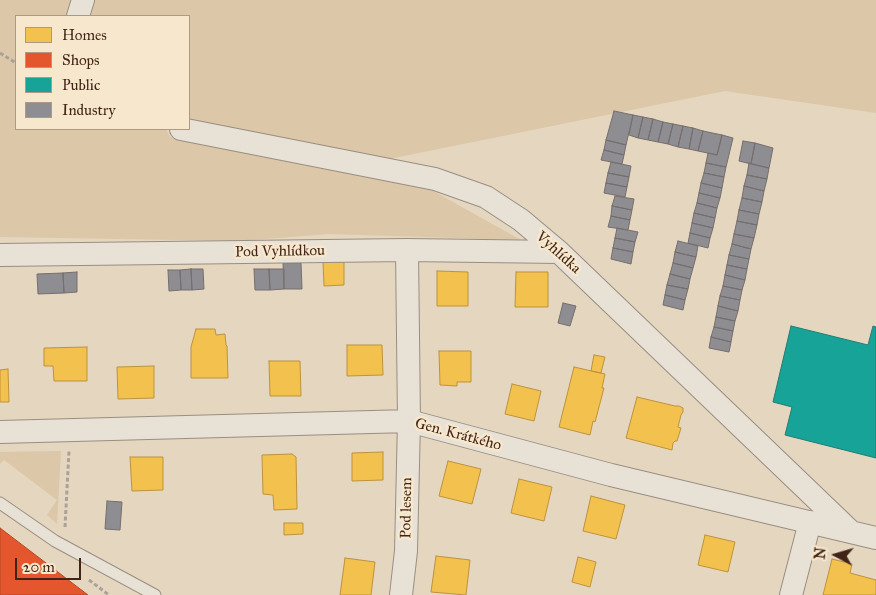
<!DOCTYPE html>
<meta charset="utf-8">
<style>
body{margin:0}
#map{position:relative;width:876px;height:595px;overflow:hidden;background:#e4d6bf;font-family:"IM FELL Great Primer",serif}
canvas{display:block}
.legend{position:absolute;left:15px;top:15px;width:175px;height:115px;box-sizing:border-box;background:#f7e7cc;border:1px solid #ae9984;margin:0;padding:6px 9px;list-style:none;font-size:15px;color:#412417}
.legend li{display:flex;align-items:center;gap:10px;height:25px}
.legend b{width:25px;border:1px solid #ae9984}
.north{position:absolute;left:811px;top:530px;width:50px;height:50px;-webkit-text-stroke:4px #f7e7cc;paint-order:stroke;rotate:276deg;font-size:14px;font-weight:700;line-height:20px;text-align:center;color:#412417}
.north::after{content:'';display:block;margin:auto;width:18px;height:22px;background:#412417;clip-path:polygon(50% 0,100% 100%,50% 72%,0 100%)}
.scale{position:absolute;left:15px;top:558px;width:66px;height:22px;box-sizing:border-box;border:2px solid #412417;border-top:0;padding-left:6px;font-size:15px;line-height:18px;white-space:nowrap;color:#412417;-webkit-text-stroke:4px #f7e7cc;paint-order:stroke}
</style>
<div id="map">
<canvas width="876" height="595"></canvas>
<ul class="legend">
<li><b style="height:14px;background:#f2c14e"></b>Homes</li>
<li><b style="height:14px;background:#e4572e"></b>Shops</li>
<li><b style="height:14px;background:#17a398"></b>Public</li>
<li><b style="height:14px;background:#8d8d92"></b>Industry</li>
</ul>
<div class="north">N</div>
<div class="scale">20 m</div>
</div>
<script>
const context = document.querySelector('canvas').getContext('2d');
context.lineJoin = 'round';
function fill(path, color) { context.fillStyle = color; context.fill(path, 'evenodd'); }
const poly = rows => new Path2D(rows.map(r => 'M' + r).join(''));
function stroke(path, color, width, dash) { context.strokeStyle = color; context.lineWidth = width; context.lineCap = dash ? 'butt' : 'round'; context.setLineDash(dash || []); context.stroke(path); }
function drawText(font, color, halo, rows, align = 'center') {
  context.font = font + ' "IM FELL Great Primer",serif'; context.lineWidth = 5; context.setLineDash([]); context.textBaseline = 'middle'; context.strokeStyle = halo; context.fillStyle = color; for (const [text, x, y, turn = 0] of rows) {
    context.save(); context.translate(x, y); context.rotate((+turn || 0) * Math.PI / 180); context.textAlign = isNaN(turn) ? turn : align; if (halo) context.strokeText(text, 0, 0); context.fillText(text, 0, 0); context.restore();
  }
}
const green = poly([
 [0,0,876,0,876,113,725,91,384,160,189,122,189,16,16,16,16,129,166,129,170,137,417,182,521,240,329,234,239,241,0,237],
 [61,451,57,524,47,515,57,500,4,460,0,464,0,452]
]);
const homes = poly([
 [323,261,344,262,344,285,324,286,323,261],
 [437,271,468,272,468,306,437,306,437,271],
 [516,272,548,272,548,307,515,307,516,272],
 [196,329,215,329,216,335,225,334,226,345,227,346,228,378,191,378,191,347,196,329],
 [347,345,382,345,383,375,347,376,347,345],
 [87,347,87,381,54,381,53,366,44,366,44,348,87,347],
 [439,351,471,351,471,382,457,382,457,386,440,385,439,351],
 [594,355,605,357,601,373,591,371,594,355],
 [269,361,300,361,301,396,270,396,269,361],
 [154,366,154,398,118,399,117,367,154,366],
 [574,367,605,374,602,388,604,388,595,422,593,421,590,435,559,427,574,367],
 [8,369,9,402,0,402,0,370,8,369],
 [512,384,541,391,534,421,505,414,512,384],
 [637,397,675,406,679,406,683,408,683,412,681,415,678,427,681,428,677,441,675,441,673,443,672,450,626,438,637,397],
 [383,452,383,480,352,481,352,453,383,452],
 [292,454,296,457,297,509,274,510,273,495,263,494,262,455,292,454],
 [130,457,163,457,163,490,132,491,130,457],
 [448,461,481,469,472,504,439,496,448,461],
 [519,479,552,487,544,521,511,513,519,479],
 [591,496,625,505,616,539,583,531,591,496],
 [284,523,303,523,303,534,284,535,284,523],
 [705,535,735,542,728,572,698,565,705,535],
 [436,556,470,560,466,595,431,592,436,556],
 [578,557,596,562,590,587,572,582,578,557],
 [345,558,375,562,371,595,340,595,345,558],
 [832,559,852,564,850,573,876,580,876,595,823,595,832,559]
]);
const shops = poly([
 [0,528,88,595,0,595,0,528]
]);
const public = poly([
 [791,326,868,345,873,326,876,327,876,458,785,435,792,407,773,402,791,326]
]);
const industry = poly([
 [614,111,633,115,626,145,606,140,614,111],
 [633,115,643,117,638,138,629,135,633,115],
 [643,117,653,119,648,140,638,138,643,117],
 [653,119,663,122,658,142,648,140,653,119],
 [663,122,673,124,668,144,658,142,663,122],
 [673,124,683,126,678,147,668,144,673,124],
 [683,126,693,128,689,149,678,147,683,126],
 [693,128,703,131,698,151,689,149,693,128],
 [703,131,722,135,717,155,698,151,703,131],
 [722,135,733,138,726,167,706,163,708,153,717,155,722,135],
 [606,140,626,145,624,155,604,150,606,140],
 [743,141,755,143,751,164,739,161,743,141],
 [755,143,773,148,769,168,751,164,755,143],
 [604,150,624,155,622,164,601,160,604,150],
 [611,162,631,166,629,177,608,173,611,162],
 [706,163,726,167,724,177,704,173,706,163],
 [749,163,769,168,767,179,747,175,749,163],
 [608,173,629,177,627,187,606,183,608,173],
 [704,173,724,177,722,188,701,183,704,173],
 [747,175,767,179,764,191,744,186,747,175],
 [606,183,627,187,625,197,604,193,606,183],
 [701,183,722,188,720,198,699,193,701,183],
 [744,186,764,191,762,202,742,198,744,186],
 [699,193,720,198,717,208,697,203,699,193],
 [615,196,634,199,632,210,612,206,615,196],
 [742,198,762,202,759,214,739,210,742,198],
 [697,203,717,208,715,218,694,213,697,203],
 [612,206,632,210,630,220,611,216,612,206],
 [739,210,759,214,757,225,737,221,739,210],
 [694,213,715,218,713,228,692,223,694,213],
 [611,216,630,220,628,230,608,227,611,216],
 [737,221,757,225,754,238,734,234,737,221],
 [692,223,713,228,710,238,690,233,692,223],
 [617,228,638,232,635,242,615,238,617,228],
 [690,233,710,238,708,248,688,243,690,233],
 [734,234,754,238,751,249,732,244,734,234],
 [615,238,635,242,633,252,613,248,615,238],
 [678,241,698,246,696,257,675,252,678,241],
 [732,244,751,249,749,259,729,255,732,244],
 [613,248,633,252,631,264,611,259,613,248],
 [675,252,696,257,693,268,673,263,675,252],
 [729,255,749,259,747,269,727,265,729,255],
 [283,263,301,263,302,289,284,289,283,263],
 [673,263,693,268,690,279,670,274,673,263],
 [727,265,747,269,745,280,725,275,727,265],
 [191,269,203,269,204,289,192,290,191,269],
 [191,269,192,290,181,290,180,270,191,269],
 [254,269,269,269,270,290,255,290,254,269],
 [269,269,284,269,284,289,270,290,269,269],
 [168,270,180,270,181,290,169,291,168,270],
 [77,272,77,292,64,293,63,273,77,272],
 [63,273,64,293,38,294,37,274,63,273],
 [670,274,690,279,688,289,667,285,670,274],
 [725,275,745,280,742,290,723,286,725,275],
 [667,285,688,289,685,300,665,295,667,285],
 [723,286,742,290,740,300,720,296,723,286],
 [665,295,685,300,683,310,663,305,665,295],
 [720,296,740,300,738,311,718,306,720,296],
 [563,303,576,306,570,326,558,323,563,303],
 [718,306,738,311,735,321,716,317,718,306],
 [716,317,735,321,733,331,714,327,716,317],
 [714,327,733,331,731,342,711,337,714,327],
 [711,337,731,342,729,352,709,348,711,337],
 [107,501,122,502,120,530,105,529,107,501]
]);
const path = poly([
 [0,53,16,63],
 [65,527,69,451],
 [89,580,109,595]
]);
const service = poly([
 [0,503,55,541,155,595]
]);
const minor = poly([
 [78,16,83,0],
 [181,129,435,179,486,197,521,220,559,252,850,531],
 [0,255,407,250,559,252],
 [0,432,409,421,611,475,876,538],
 [401,595,406,551,409,421,407,250],
 [791,595,810,522]
]);
const streetNames = [
 ["Pod Vyhlídkou",280,252,-1],
 ["Vyhlídka",558,253,42],
 ["Gen. Krátkého",458,435,15],
 ["Pod lesem",407,508,-89]
];
fill(green, '#dcc7a8');
fill(homes, '#f2c14e');
stroke(homes, '#bd923e', 1);
fill(shops, '#e4572e');
stroke(shops, '#b34827', 1);
fill(public, '#17a398');
stroke(public, '#247d71', 1);
fill(industry, '#8d8d92');
stroke(industry, '#766e6d', 1);
stroke(service, '#9a8e80', 13);
stroke(minor, '#9a8e80', 24);
stroke(path, '#aaa299', 3, [4, 2.5]);
stroke(service, '#e8e1d6', 11);
stroke(minor, '#e8e1d6', 22);
drawText('15px', '#412417', '#f7e7cc', streetNames);
</script>
